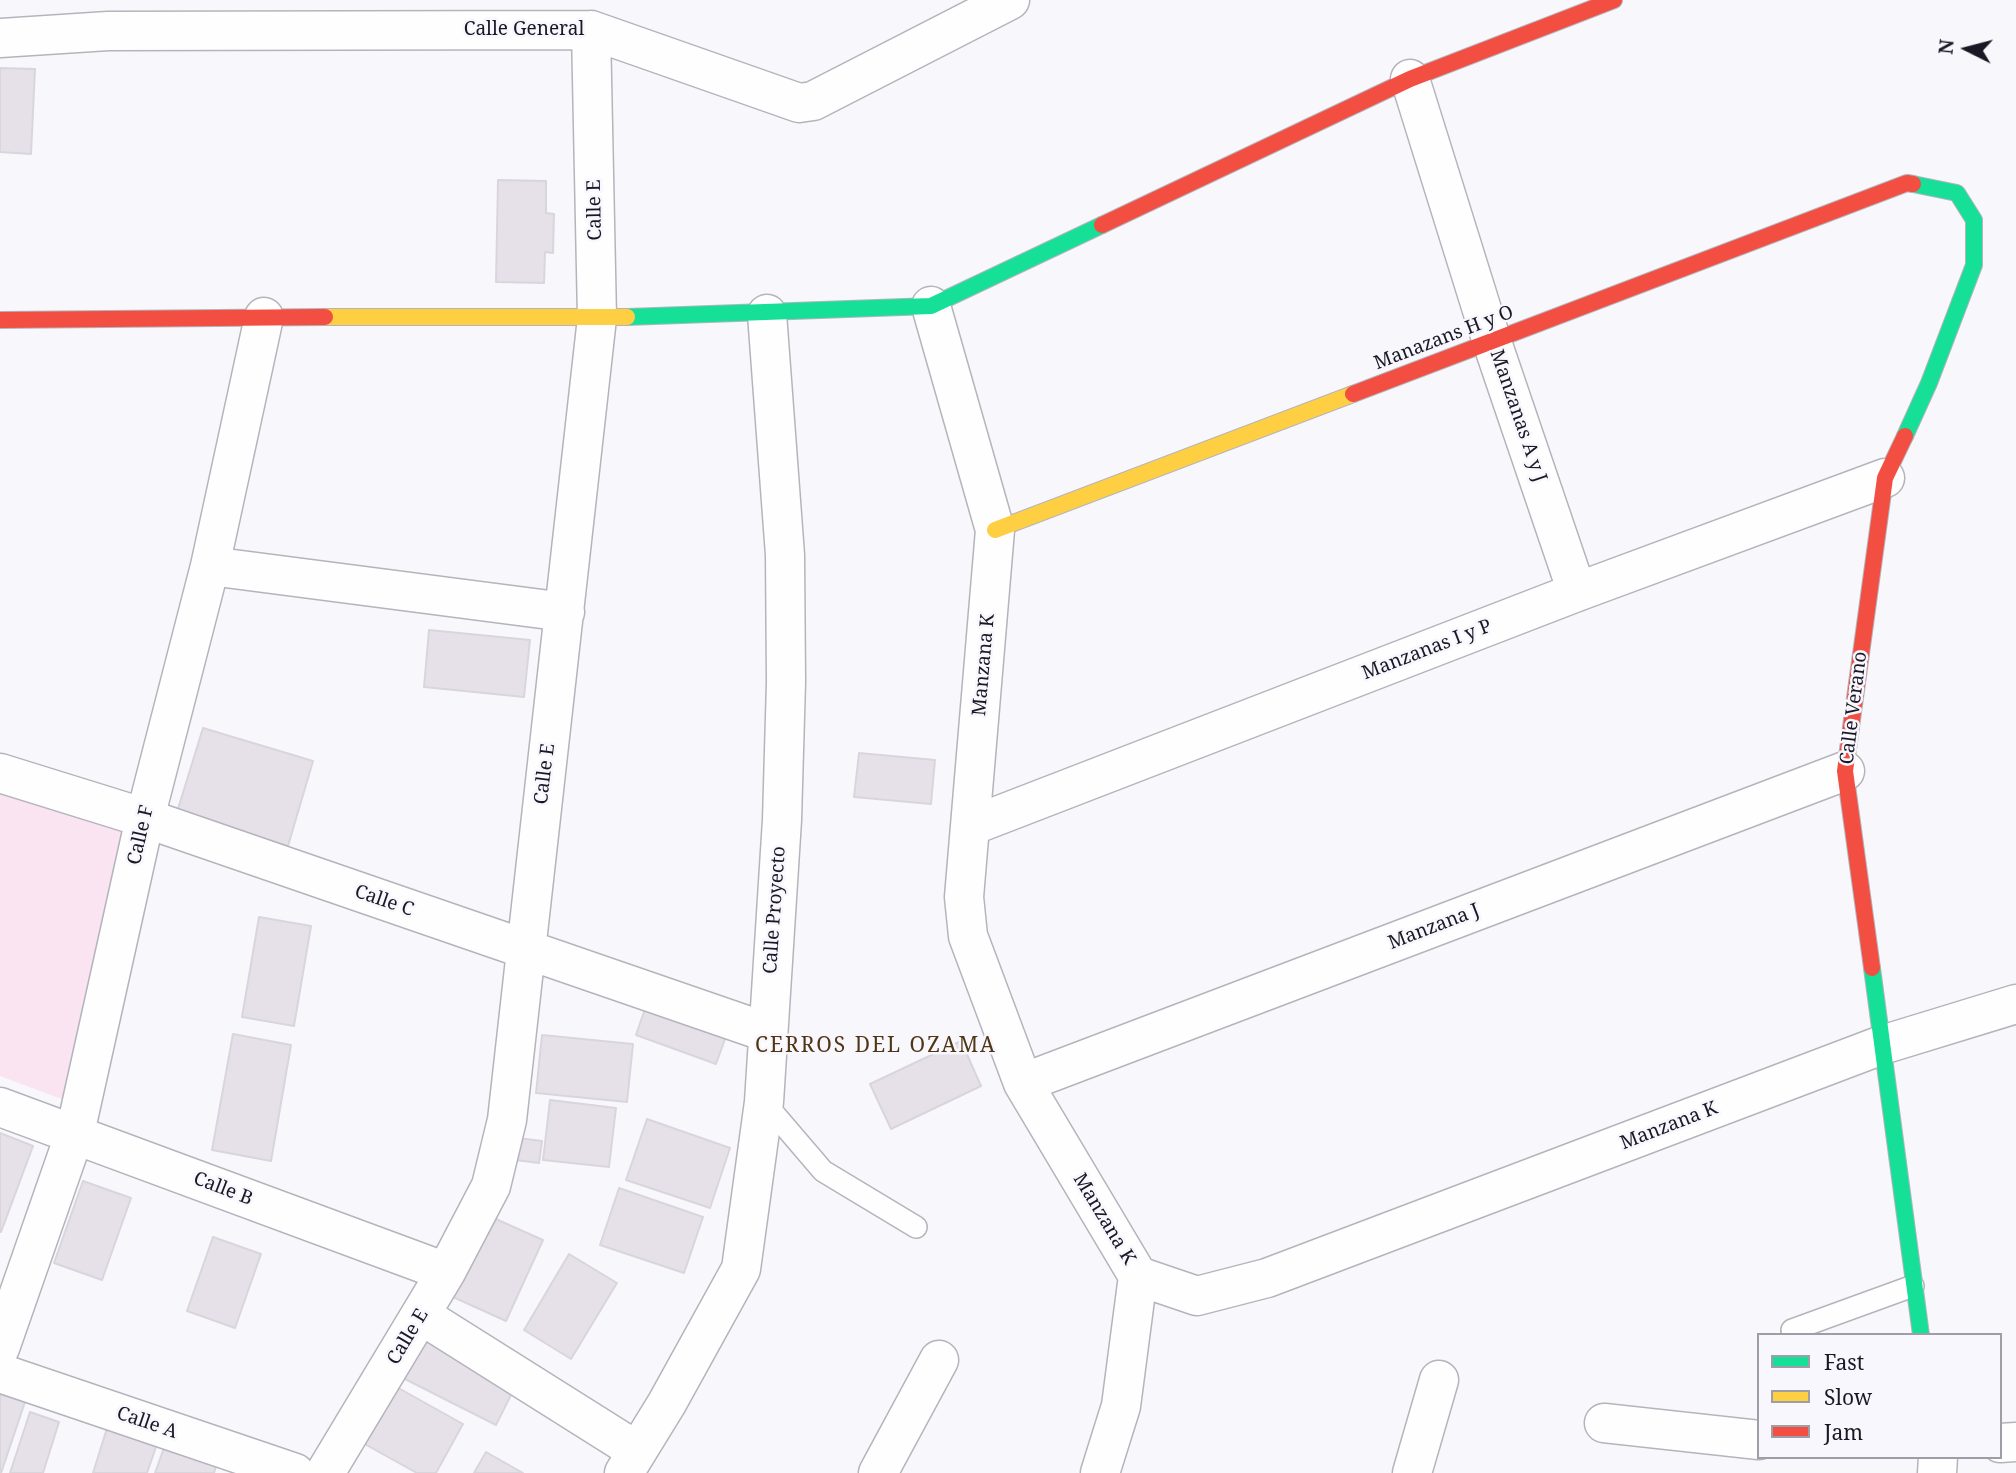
<!DOCTYPE html>
<style>
body{margin:0}
#map{position:relative;width:2016px;height:1473px;overflow:hidden;background:#f8f8fc;font-family:"Noto Serif",serif}
canvas{display:block}
.legend{position:absolute;left:1757px;top:1333px;width:245px;height:126px;box-sizing:border-box;background:#f7f7fd;border:2px solid #9e9ea6;margin:0;padding:9px 12px;list-style:none;font-size:21px;color:#191824}
.legend li{display:flex;align-items:center;gap:14px;height:35px}
.legend b{width:35px;border:2px solid #9e9ea6}
.north{position:absolute;left:1932px;top:14px;width:70px;height:70px;-webkit-text-stroke:5px #f7f7fd;paint-order:stroke;rotate:276deg;font-size:19px;font-weight:700;line-height:28px;text-align:center;color:#191824}
.north::after{content:'';display:block;margin:auto;width:24px;height:32px;background:#191824;clip-path:polygon(50% 0,100% 100%,50% 72%,0 100%)}
</style>
<div id="map">
<canvas width="2016" height="1473"></canvas>
<ul class="legend">
<li><b style="height:9px;background:#16e098"></b>Fast</li>
<li><b style="height:9px;background:#ffcf43"></b>Slow</li>
<li><b style="height:9px;background:#f24e42"></b>Jam</li>
</ul>
<div class="north">N</div>
</div>
<script>
const context = document.querySelector('canvas').getContext('2d');
context.lineJoin = 'round';
function fill(path, color) { context.fillStyle = color; context.fill(path, 'evenodd'); }
const poly = rows => new Path2D(rows.map(r => 'M' + r).join(''));
function stroke(path, color, width, dash) { context.strokeStyle = color; context.lineWidth = width; context.lineCap = dash ? 'butt' : 'round'; context.setLineDash(dash || []); context.stroke(path); }
function drawText(font, color, halo, rows, align = 'center') {
  context.font = font + ' "Noto Serif",serif'; context.lineWidth = 5; context.setLineDash([]); context.textBaseline = 'middle'; context.strokeStyle = halo; context.fillStyle = color; for (const [text, x, y, turn = 0] of rows) {
    context.save(); context.translate(x, y); context.rotate((+turn || 0) * Math.PI / 180); context.textAlign = isNaN(turn) ? turn : align; if (halo) context.strokeText(text, 0, 0); context.fillText(text, 0, 0); context.restore();
  }
}
const green = poly([
 [0,761,138,810,80,1106,0,1076]
]);
const building = poly([
 [0,68,35,69,31,154,0,152,0,68],
 [498,180,546,181,546,213,554,214,553,253,545,252,544,283,496,282,498,180],
 [429,630,530,640,524,697,424,687,429,630],
 [203,728,313,761,288,846,177,812,203,728],
 [859,753,935,760,931,804,854,797,859,753],
 [259,917,311,926,294,1026,242,1017,259,917],
 [648,1000,729,1028,716,1064,636,1035,648,1000],
 [233,1034,291,1045,271,1161,212,1150,233,1034],
 [542,1035,633,1044,627,1102,536,1093,542,1035],
 [961,1041,981,1086,891,1129,870,1084,961,1041],
 [550,1100,616,1108,609,1167,543,1160,550,1100],
 [647,1119,730,1148,710,1208,626,1180,647,1119],
 [0,1133,33,1146,1,1232,0,1231,0,1133],
 [518,1138,542,1141,539,1163,515,1160,518,1138],
 [83,1181,131,1198,102,1280,54,1263,83,1181],
 [619,1188,703,1217,684,1273,600,1245,619,1188],
 [489,1216,543,1240,506,1321,453,1297,489,1216],
 [213,1237,261,1254,235,1328,187,1311,213,1237],
 [569,1254,617,1283,571,1359,524,1330,569,1254],
 [420,1329,519,1379,496,1425,397,1375,420,1329],
 [393,1385,463,1424,436,1473,417,1473,361,1442,393,1385],
 [0,1392,26,1399,1,1473,0,1473,0,1392],
 [30,1412,59,1422,43,1473,10,1473,30,1412],
 [108,1425,158,1441,147,1473,93,1473,108,1425],
 [165,1445,217,1463,214,1473,155,1473,165,1445],
 [486,1452,523,1473,474,1473,486,1452]
]);
const lane = poly([
 [764,1102,823,1171,916,1227],
 [1792,1330,1913,1286]
]);
const street = poly([
 [0,38,108,31,591,30,799,103,813,101,1010,0],
 [1410,79,1492,342,1577,592],
 [931,306,995,530,964,897,968,936,1023,1083,1138,1276,1197,1296,1267,1278,1882,1045,2016,1004],
 [210,566,565,612],
 [0,773,145,818,766,1032],
 [971,826,1577,592,1885,478],
 [1023,1083,1845,771],
 [0,1107,446,1272],
 [421,1315,637,1451],
 [0,1348,75,1133,145,818,210,566,264,317],
 [0,1373,295,1473],
 [1604,1423,1759,1440],
 [2000,1443,2016,1442],
 [325,1473,446,1272,491,1186,507,1120,597,318,591,30],
 [624,1473,667,1403,741,1269,764,1102,782,820,786,682,785,555,767,314],
 [878,1473,939,1360],
 [1100,1473,1121,1406,1138,1276],
 [1412,1473,1439,1380],
 [1937,1473,1938,1457]
]);
const fast = poly([
 [627,317,931,306,1102,225],
 [1905,436,1929,383,1974,265,1974,220,1957,193,1913,184],
 [1872,968,1921,1335]
]);
const slow = poly([
 [325,317,627,317],
 [995,530,1353,394]
]);
const jam = poly([
 [1102,225,1410,79,1614,0],
 [0,320,325,317],
 [1353,394,1907,183,1913,184],
 [1872,968,1845,771,1885,478,1905,436]
]);
const streetNames = [
 ["Calle General",524,30],
 ["Calle E",595,210,-91],
 ["Manazans H y O",1444,338,-21],
 ["Manzanas A y J",1518,416,71],
 ["Manzanas I y P",1427,650,-21],
 ["Manzana K",984,665,-85],
 ["Calle Verano",1854,708,-83],
 ["Calle E",545,774,-83],
 ["Calle F",141,835,-77],
 ["Calle C",384,901,19],
 ["Calle Proyecto",775,910,-86],
 ["Manzana J",1434,927,-21],
 ["Manzana K",1669,1126,-21],
 ["Calle B",223,1189,21],
 ["Manzana K",1104,1219,59],
 ["Calle E",408,1337,-59],
 ["Calle A",147,1423,19]
];
const neighbourhoodNames = [
 ["CERROS DEL OZAMA",876,1046]
];
fill(green, '#fbe4f2');
fill(building, '#e6e1e9');
stroke(building, '#d9d5dd', 2);
stroke(lane, '#b4b4bc', 24);
stroke(street, '#b4b4bc', 41);
stroke(fast, '#b4b4bc', 18);
stroke(slow, '#b4b4bc', 18);
stroke(jam, '#b4b4bc', 18);
stroke(lane, '#fefeff', 21);
stroke(street, '#fefeff', 38);
stroke(fast, '#16e098', 16);
stroke(slow, '#ffcf43', 16);
stroke(jam, '#f24e42', 16);
drawText('19px', '#191824', '#f7f7fd', streetNames);
context.letterSpacing = '2px';
drawText('21px', '#503615', '#f7f7fd', neighbourhoodNames);
context.letterSpacing = '0px';
</script>
